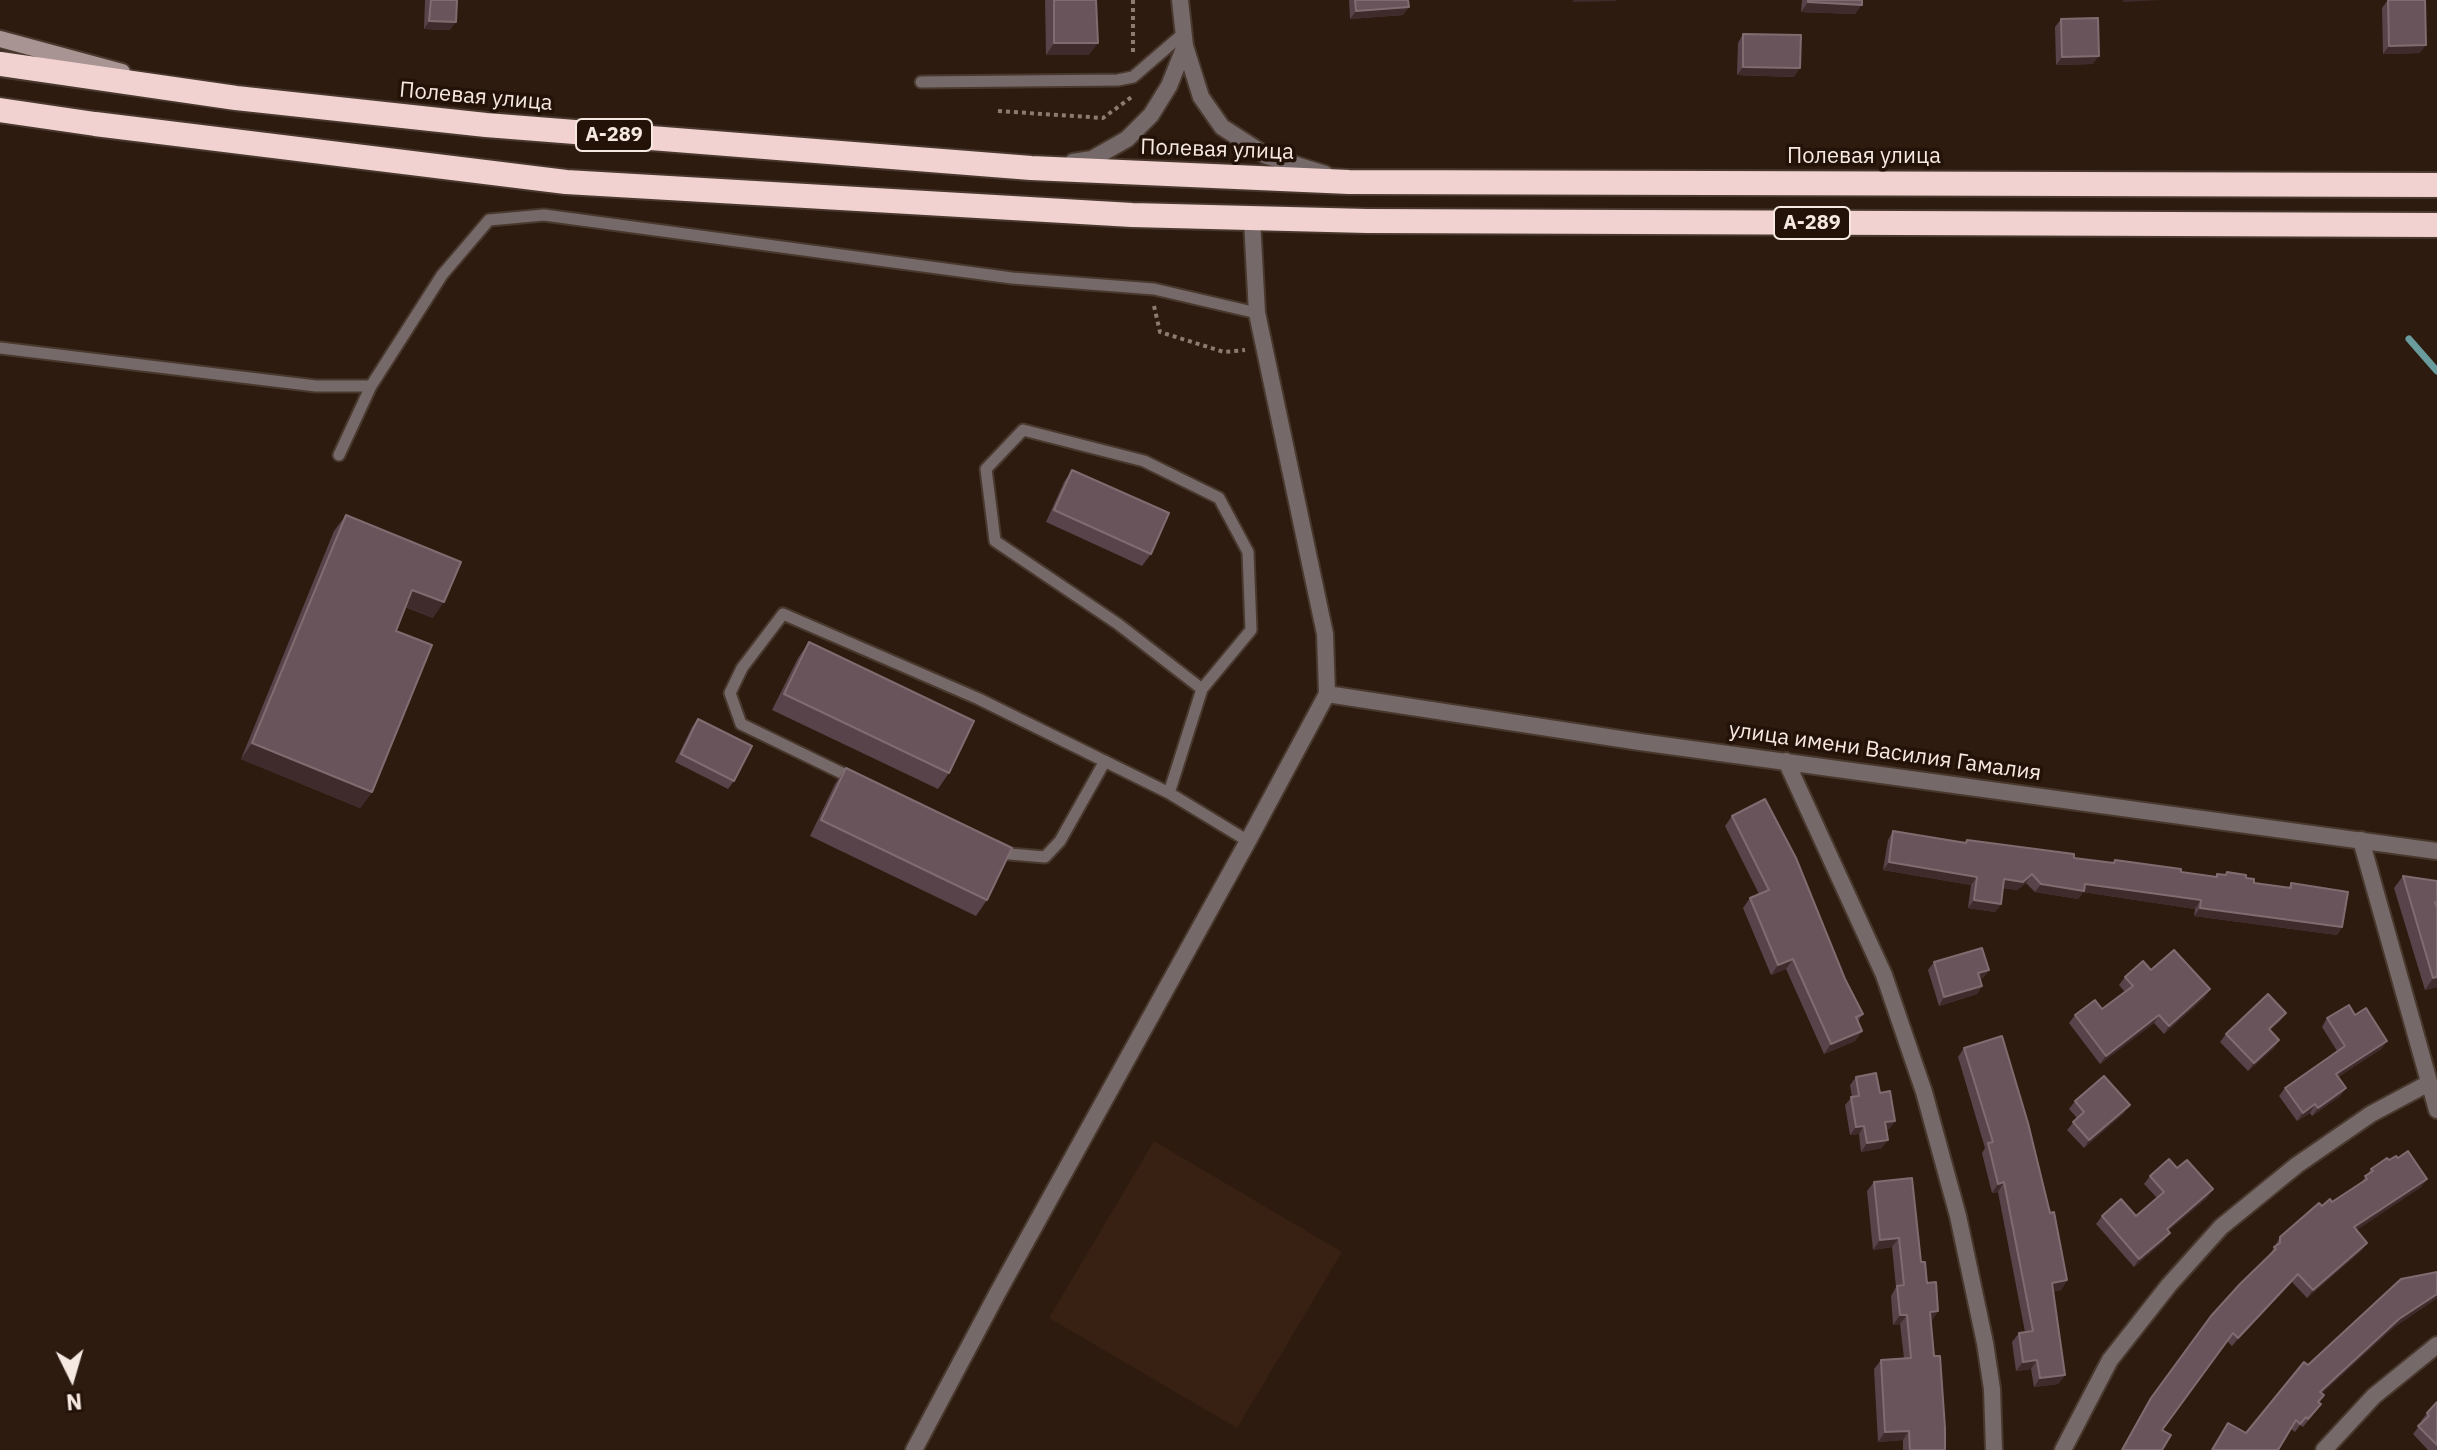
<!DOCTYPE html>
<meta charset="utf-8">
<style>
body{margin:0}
#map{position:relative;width:2437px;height:1450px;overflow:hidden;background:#2d1b10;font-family:"IBM Plex Sans",sans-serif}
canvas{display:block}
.north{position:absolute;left:32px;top:1338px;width:80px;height:80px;-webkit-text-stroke:6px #231207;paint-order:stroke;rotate:175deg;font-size:22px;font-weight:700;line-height:32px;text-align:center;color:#f6e9e2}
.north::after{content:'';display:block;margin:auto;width:28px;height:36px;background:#f6e9e2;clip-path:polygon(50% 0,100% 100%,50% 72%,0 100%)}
</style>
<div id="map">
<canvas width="2437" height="1450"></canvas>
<div class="north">N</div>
</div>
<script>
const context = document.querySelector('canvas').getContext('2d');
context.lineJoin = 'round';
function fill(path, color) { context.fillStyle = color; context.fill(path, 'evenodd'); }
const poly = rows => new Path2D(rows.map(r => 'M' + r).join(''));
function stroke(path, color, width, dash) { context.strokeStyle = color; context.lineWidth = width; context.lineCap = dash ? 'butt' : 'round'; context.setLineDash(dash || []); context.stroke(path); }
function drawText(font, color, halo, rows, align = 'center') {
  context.font = font + ' "IBM Plex Sans",sans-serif'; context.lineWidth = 7; context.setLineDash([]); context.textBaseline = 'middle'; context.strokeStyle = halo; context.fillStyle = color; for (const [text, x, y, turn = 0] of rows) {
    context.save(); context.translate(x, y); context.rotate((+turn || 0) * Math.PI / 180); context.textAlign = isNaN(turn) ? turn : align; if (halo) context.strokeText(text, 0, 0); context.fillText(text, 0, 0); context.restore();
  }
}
const built = poly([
 [1154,1141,1342,1252,1237,1428,1049,1318]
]);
const stream = poly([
 [2409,339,2437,371]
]);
const path = poly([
 [1133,0,1133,52],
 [998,111,1103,118,1133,96],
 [1154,306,1160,332,1224,352,1245,350]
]);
const lane = poly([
 [921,82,1118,80,1133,77,1184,33],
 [0,348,316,386,371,386],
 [339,455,371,386,442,275,489,220,544,215,1012,278,1154,289,1257,313],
 [1202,689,1118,624,995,541,986,469,1023,430,1144,461,1219,498,1248,552,1251,630,1202,689,1169,793,1248,841],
 [854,779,741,724,730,693,742,668,783,614,979,699,1169,793],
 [996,847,1010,854,1045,857,1060,841,1105,761]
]);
const street = poly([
 [1180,0,1185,46,1201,97,1222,127,1267,156,1325,174],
 [1073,162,1092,159,1127,139,1151,115,1169,86,1185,46],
 [1327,694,1640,742,2437,851],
 [1786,761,1884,975,1924,1092,1958,1216,1985,1343,1992,1389,1994,1450],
 [2361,840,2437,1110],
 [914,1450,997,1294,1248,841,1327,694,1325,634,1257,313,1252,220],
 [2063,1450,2110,1360,2169,1285,2221,1227,2297,1165,2371,1114,2429,1083],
 [2324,1450,2374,1396,2437,1345]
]);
const secondary = poly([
 [0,39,122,72]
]);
const highway = poly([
 [0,64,236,98,486,125,1031,168,1349,182,2437,185],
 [0,110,95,124,566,182,1132,215,1367,221,2437,225]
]);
const wall = poly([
 [425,0,457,0,450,30,424,29],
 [1045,0,1096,0,1089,55,1046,55],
 [1349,0,1408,0,1403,15,1350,19],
 [1802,0,1862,0,1855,14,1801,12],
 [2388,0,2420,53,2383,54,2382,8],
 [2061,19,2093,64,2056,65,2055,27],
 [1743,34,1794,77,1737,75,1738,43],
 [1072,470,1151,554,1142,566,1046,522,1064,482],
 [346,515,433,618,405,607,396,631,372,792,360,808,241,759,334,531],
 [809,642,949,773,938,789,772,710,798,658],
 [698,719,734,781,728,789,675,762,692,727],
 [846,768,987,900,976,916,810,836,835,784],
 [1732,816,1845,979,1863,1014,1858,1021,1862,1031,1855,1041,1824,1054,1786,969,1771,975,1743,908,1750,898,1759,894,1725,826],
 [1893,831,1964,843,1967,840,2074,858,2113,863,2115,860,2181,872,2215,877,2217,874,2224,875,2227,872,2246,878,2254,883,2288,888,2291,883,2342,927,2337,935,2194,916,2195,909,2083,892,2078,899,2035,892,2026,883,2017,890,2003,888,2001,904,1995,912,1968,908,1971,885,1883,870,1888,840],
 [2403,876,2437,881,2437,987,2425,990,2394,888],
 [1934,962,1989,970,1983,978,1980,979,1982,986,1977,994,1939,1006,1928,970],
 [2151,970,2210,989,2204,998,2164,1034,2154,1023,2100,1064,2069,1023,2075,1015,2102,1009,2125,992,2119,985,2125,977],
 [2286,1013,2280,1021,2270,1030,2279,1040,2274,1048,2248,1071,2220,1042,2226,1034],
 [2327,1018,2387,1041,2381,1049,2338,1077,2346,1088,2340,1096,2312,1116,2310,1113,2297,1121,2279,1096,2285,1088,2337,1051,2322,1027],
 [1964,1048,2050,1213,2067,1280,2061,1290,2053,1291,2065,1375,2058,1384,2034,1387,2031,1369,2016,1371,2012,1342,2019,1333,2025,1332,1998,1192,1992,1193,1982,1153,1985,1148,1958,1057],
 [1856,1077,1880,1093,1895,1121,1889,1129,1886,1129,1882,1148,1861,1152,1859,1134,1850,1135,1845,1105,1852,1097,1850,1085],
 [2075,1101,2124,1113,2084,1148,2067,1130,2077,1118,2069,1109],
 [2398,1158,2427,1179,2421,1187,2356,1230,2367,1243,2361,1251,2307,1298,2292,1282,2232,1346,2227,1341,2163,1430,2162,1450,2121,1450,2145,1407,2211,1316,2269,1256,2280,1237,2322,1206,2332,1202,2361,1183,2371,1169,2389,1160],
 [2150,1176,2207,1198,2168,1231,2164,1241,2134,1267,2096,1224,2102,1216,2136,1216,2157,1198,2144,1184],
 [1874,1182,1921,1262,1927,1283,1938,1311,1931,1321,1945,1450,1903,1450,1903,1440,1878,1442,1874,1369,1881,1360,1904,1358,1900,1324,1893,1325,1891,1296,1896,1287,1892,1247,1873,1250,1867,1191],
 [2437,1272,2437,1298,2393,1328,2322,1393,2319,1402,2321,1404,2315,1412,2303,1427,2300,1425,2295,1432,2291,1429,2278,1450,2211,1450,2228,1423,2246,1433,2308,1365],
 [2437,1402,2437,1450,2428,1450,2413,1434,2422,1422,2421,1421,2427,1413]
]);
const shadedWall = poly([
 [1574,0,1617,0,1616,1,1572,2],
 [2124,0,2161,0,2122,2],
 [1808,2,1862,5,1855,14,1801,12],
 [1409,7,1403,15,1350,19,1356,11],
 [429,21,456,22,450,30,424,29],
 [1054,43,1098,43,1089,55,1046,55],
 [2426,45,2420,53,2383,54,2389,46],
 [2099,56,2093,64,2056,65,2062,57],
 [1743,67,1800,68,1794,77,1737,75],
 [412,590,444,602,433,618,401,605],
 [252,743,372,792,360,808,241,759],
 [1889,862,1977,877,1971,885,1883,870],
 [2032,874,2026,883,2017,890,1998,887,2004,879],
 [2041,884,2085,884,2201,900,2195,909,2083,892,2078,899,2035,892],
 [1974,900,2001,904,1995,912,1968,908],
 [2200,908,2342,927,2337,935,2194,916],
 [1793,959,1786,969,1771,975,1778,965],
 [1989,970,1983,978,1972,981,1978,973],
 [2437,977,2437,987,2425,990,2433,978],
 [1982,986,1977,994,1939,1006,1944,997],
 [2210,989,2204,998,2164,1034,2169,1026],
 [2286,1013,2280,1021,2263,1037,2269,1029],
 [2159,1015,2154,1023,2100,1064,2106,1056],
 [1862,1031,1855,1041,1824,1054,1831,1044],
 [2279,1040,2274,1048,2248,1071,2254,1063],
 [2387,1041,2381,1049,2330,1082,2336,1074],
 [2346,1088,2340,1096,2312,1116,2318,1108],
 [2315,1104,2310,1113,2297,1121,2303,1113],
 [2130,1105,2124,1113,2084,1148,2089,1140],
 [1895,1121,1889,1129,1879,1131,1885,1122],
 [1864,1126,1859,1134,1850,1135,1856,1127],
 [1888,1140,1882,1148,1861,1152,1867,1143],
 [2427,1179,2421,1187,2348,1236,2354,1227],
 [2004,1182,1998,1192,1992,1193,1998,1184],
 [2213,1189,2207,1198,2161,1237,2167,1229],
 [2170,1233,2164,1241,2134,1267,2139,1259],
 [1899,1238,1892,1247,1873,1250,1880,1240],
 [2367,1243,2361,1251,2307,1298,2313,1290],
 [2298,1274,2292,1282,2232,1346,2238,1338],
 [2067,1280,2061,1290,2045,1293,2052,1283],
 [2437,1294,2437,1298,2393,1328,2315,1400,2320,1392,2399,1319],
 [1938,1311,1932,1321,1923,1322,1930,1312],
 [1900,1315,1907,1315,1900,1324,1893,1325],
 [2037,1360,2031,1369,2016,1371,2023,1362],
 [2065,1375,2058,1384,2034,1387,2040,1378],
 [1909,1431,1903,1440,1878,1442,1885,1432]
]);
const building = poly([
 [431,0,457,0,456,22,429,21,431,0],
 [1054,0,1096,0,1098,43,1054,43,1054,0],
 [1355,0,1408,0,1409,7,1356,11,1355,0],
 [1808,0,1862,0,1862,5,1808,2,1808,0],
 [2388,0,2425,0,2426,45,2389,46,2388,0],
 [2098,18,2099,56,2062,57,2061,19,2098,18],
 [1743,34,1801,35,1800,68,1743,67,1743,34],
 [1072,470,1169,513,1151,554,1054,510,1072,470],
 [346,515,461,562,444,602,412,590,396,631,432,645,372,792,252,743,346,515],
 [809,642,974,721,949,773,784,694,809,642],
 [698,719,752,746,734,781,681,754,698,719],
 [846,768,1012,848,987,900,821,820,846,768],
 [1765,799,1796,858,1845,979,1863,1014,1856,1017,1862,1031,1831,1044,1793,959,1778,965,1750,898,1769,890,1732,816,1765,799],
 [1893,831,1966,843,1967,840,2074,854,2074,858,2114,863,2115,860,2181,869,2181,872,2217,877,2217,874,2226,875,2227,872,2246,875,2246,878,2254,879,2254,883,2291,888,2291,883,2348,892,2342,927,2200,908,2201,900,2085,884,2084,891,2041,884,2032,874,2023,882,2004,879,2001,904,1974,900,1977,877,1889,862,1893,831],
 [2403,876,2437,881,2437,903,2435,902,2437,908,2437,977,2433,978,2403,876],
 [1982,948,1989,970,1978,973,1982,986,1944,997,1934,962,1982,948],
 [2174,950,2210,989,2169,1026,2159,1015,2106,1056,2075,1015,2095,1000,2102,1009,2133,986,2125,977,2143,961,2151,970,2174,950],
 [2268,994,2286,1013,2269,1029,2279,1040,2254,1063,2226,1034,2268,994],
 [2349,1005,2355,1015,2366,1008,2387,1041,2336,1074,2346,1088,2318,1108,2315,1104,2303,1113,2285,1088,2345,1046,2327,1018,2349,1005],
 [2002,1036,2028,1123,2050,1213,2054,1212,2067,1280,2052,1283,2065,1375,2040,1378,2037,1360,2023,1362,2019,1333,2033,1331,2004,1182,1998,1184,1988,1143,1993,1142,1964,1048,2002,1036],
 [1876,1073,1880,1093,1890,1091,1895,1121,1885,1122,1888,1140,1867,1143,1864,1126,1856,1127,1851,1097,1859,1096,1856,1077,1876,1073],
 [2104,1076,2130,1105,2089,1140,2073,1122,2084,1112,2075,1101,2104,1076],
 [2408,1151,2427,1179,2354,1227,2367,1243,2313,1290,2298,1274,2238,1338,2233,1333,2162,1430,2171,1435,2162,1450,2122,1450,2151,1398,2211,1316,2240,1284,2276,1249,2274,1247,2280,1243,2280,1237,2319,1203,2322,1206,2330,1199,2332,1202,2367,1179,2365,1176,2373,1171,2371,1169,2387,1158,2389,1160,2396,1156,2398,1158,2408,1151],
 [2169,1159,2177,1168,2187,1160,2213,1189,2167,1229,2170,1233,2139,1259,2102,1216,2121,1199,2136,1216,2164,1192,2150,1176,2169,1159],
 [1912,1178,1921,1262,1925,1262,1927,1283,1936,1282,1938,1311,1930,1312,1934,1356,1940,1356,1945,1428,1945,1450,1910,1450,1909,1431,1885,1432,1881,1360,1911,1358,1907,1315,1900,1315,1897,1286,1904,1285,1899,1238,1880,1240,1874,1182,1912,1178],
 [2437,1272,2437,1294,2399,1319,2320,1392,2324,1395,2318,1402,2321,1404,2308,1419,2306,1417,2300,1424,2296,1420,2278,1450,2212,1450,2228,1423,2246,1433,2304,1362,2308,1365,2401,1279,2437,1272],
 [2437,1402,2437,1445,2418,1426,2429,1416,2427,1413,2437,1402]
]);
const shields = [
 [614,135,76],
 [1812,223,76]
];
const shieldNames = [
 ["А-289",614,135],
 ["А-289",1812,223]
];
const streetNames = [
 ["Полевая улица",476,97,5],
 ["Полевая улица",1217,150,2],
 ["Полевая улица",1864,157],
 ["улица имени Василия Гамалия",1885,752,8]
];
fill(built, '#382012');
stroke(stream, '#6a9c9e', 7);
stroke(lane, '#49382d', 15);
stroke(street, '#49382d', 20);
stroke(secondary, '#49382d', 20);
stroke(highway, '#49382d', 28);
stroke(path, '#8b7b72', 4, [4, 4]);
stroke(lane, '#766969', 11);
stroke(street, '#766969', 16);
stroke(secondary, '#a89493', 16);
stroke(highway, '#f1d2d1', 24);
fill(wall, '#58434a');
fill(shadedWall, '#402b2c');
fill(building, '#69545b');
stroke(building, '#7f6c70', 2);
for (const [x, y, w] of shields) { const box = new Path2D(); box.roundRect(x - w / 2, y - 16, w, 32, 6); context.fillStyle = '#231207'; context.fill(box); stroke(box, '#f6e9e2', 2); }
drawText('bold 20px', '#f6e9e2', null, shieldNames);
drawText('22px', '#f6e9e2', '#231207', streetNames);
</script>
